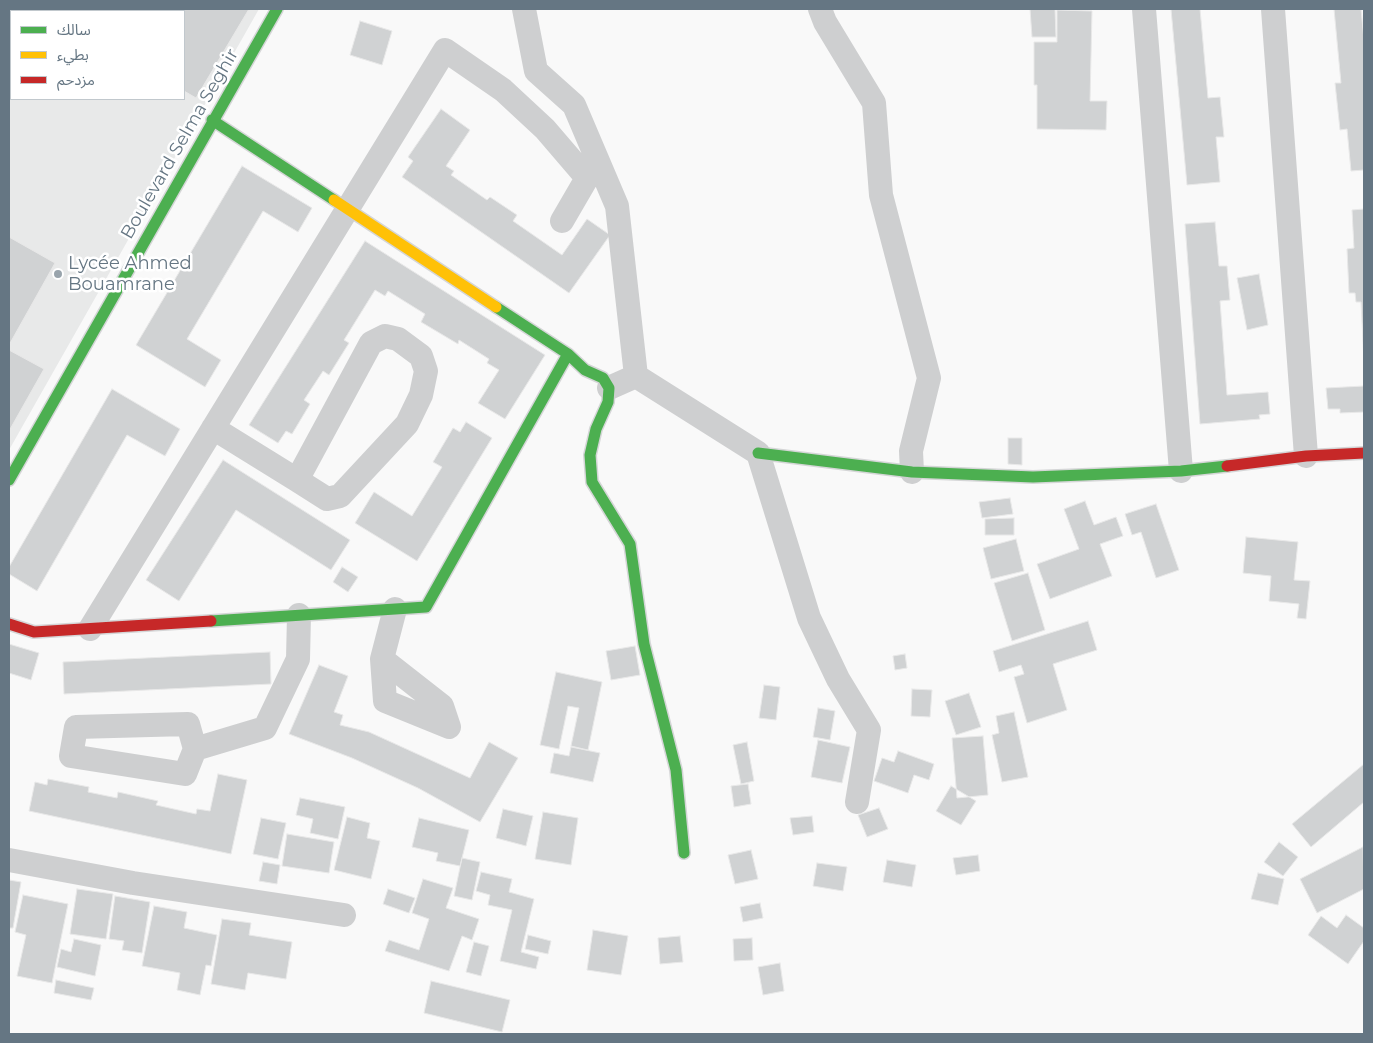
<!DOCTYPE html>
<meta charset="utf-8">
<style>
body{margin:0}
#map{position:relative;width:1373px;height:1043px;overflow:hidden;background:#f9f9f9;font-family:Montserrat,"Noto Sans Arabic",sans-serif}
canvas{display:block}
.frame{position:absolute;inset:0;border:10px solid #657683;pointer-events:none}
.legend{position:absolute;left:10px;top:10px;width:175px;height:90px;box-sizing:border-box;background:#fff;border:1px solid #c1c8cd;margin:0;padding:6px 9px;list-style:none;font-size:15px;color:#657683}
.legend li{display:flex;align-items:center;gap:10px;height:25px}
.legend b{width:25px;border:1px solid #c1c8cd}
</style>
<div id="map">
<canvas width="1373" height="1043"></canvas>
<div class="frame"></div>
<ul class="legend">
<li><b style="height:6px;background:#4caf50"></b>سالك</li>
<li><b style="height:6px;background:#ffc107"></b>بطيء</li>
<li><b style="height:6px;background:#c62828"></b>مزدحم</li>
</ul>
</div>
<script>
const context = document.querySelector('canvas').getContext('2d');
context.lineJoin = 'round';
function fill(path, color) { context.fillStyle = color; context.fill(path, 'evenodd'); }
const poly = rows => new Path2D(rows.map(r => 'M' + r).join(''));
function stroke(path, color, width, dash) { context.strokeStyle = color; context.lineWidth = width; context.lineCap = dash ? 'butt' : 'round'; context.setLineDash(dash || []); context.stroke(path); }
function drawText(font, color, halo, rows, align = 'center') {
  context.font = font + ' Montserrat,sans-serif'; context.lineWidth = 5; context.setLineDash([]); context.textBaseline = 'middle'; context.strokeStyle = halo; context.fillStyle = color; for (const [text, x, y, turn = 0] of rows) {
    context.save(); context.translate(x, y); context.rotate((+turn || 0) * Math.PI / 180); context.textAlign = isNaN(turn) ? turn : align; if (halo) context.strokeText(text, 0, 0); context.fillText(text, 0, 0); context.restore();
  }
}
const built = poly([
 [9,9,259,9,9,450],
 [11,11,184,11,184,99,11,99]
]);
const building = poly([
 [9,9,37,9,42,11,11,11,11,71,9,70,9,9],
 [176,9,249,9,196,98,184,91,184,11,175,11,176,9],
 [1030,9,1055,9,1056,37,1032,37,1030,9],
 [1171,9,1200,9,1208,98,1220,97,1224,137,1216,137,1220,182,1187,185,1171,9],
 [1334,9,1361,9,1364,40,1364,170,1351,171,1347,129,1340,130,1335,83,1341,83,1334,9],
 [1057,10,1092,11,1090,101,1107,101,1106,130,1037,129,1037,85,1034,85,1034,42,1057,42,1057,10],
 [360,21,392,31,382,65,350,55,360,21],
 [441,109,470,130,446,166,454,171,451,175,487,200,490,197,517,215,513,221,562,255,587,219,610,235,569,293,402,177,413,161,408,157,441,109],
 [242,166,312,208,298,232,263,211,187,339,221,360,205,387,136,345,242,166],
 [1364,209,1364,362,1361,302,1356,302,1355,293,1349,293,1347,249,1354,248,1352,210,1364,209],
 [1215,222,1219,266,1227,266,1230,300,1220,301,1227,395,1268,392,1270,414,1259,415,1260,419,1200,424,1185,224,1215,222],
 [9,237,55,263,9,345,9,237],
 [365,241,545,355,505,419,478,403,499,370,487,363,489,359,459,340,458,344,421,322,425,314,388,291,385,296,375,290,344,340,349,343,329,375,323,371,304,400,310,404,292,434,286,431,278,443,249,425,365,241],
 [1259,274,1268,325,1247,330,1237,278,1259,274],
 [9,350,44,369,9,431,9,350],
 [1364,386,1364,412,1340,413,1340,409,1328,409,1326,388,1364,386],
 [112,389,180,429,165,456,127,435,37,591,9,574,9,567,112,389],
 [466,422,492,438,417,561,355,523,374,492,412,516,442,467,433,462,453,428,460,432,466,422],
 [1008,438,1022,438,1022,465,1008,464,1008,438],
 [223,460,350,540,331,570,236,510,179,601,146,580,223,460],
 [1010,498,1013,514,982,518,979,502,1010,498],
 [1085,501,1094,525,1116,517,1123,536,1100,544,1112,576,1050,599,1037,564,1079,549,1064,509,1085,501],
 [1156,504,1179,570,1156,578,1141,532,1132,535,1125,514,1156,504],
 [1014,518,1014,535,985,535,985,519,1014,518],
 [1246,537,1298,542,1294,580,1310,581,1306,619,1297,618,1299,604,1269,601,1271,576,1243,573,1246,537],
 [1016,539,1024,571,991,579,983,548,1016,539],
 [342,567,358,577,348,592,333,582,342,567],
 [1028,573,1045,630,1012,641,994,583,1028,573],
 [1088,621,1097,650,1053,664,1067,710,1027,723,1014,677,1024,674,1021,665,999,672,993,651,1088,621],
 [9,644,39,653,31,680,9,673,9,644],
 [635,646,640,675,611,680,606,651,635,646],
 [270,652,271,684,64,694,63,662,270,652],
 [905,654,907,668,895,670,893,656,905,654],
 [319,665,348,676,334,712,343,715,340,725,369,732,470,778,489,742,518,758,480,822,418,788,352,758,289,734,319,665],
 [556,672,602,682,588,750,571,746,579,708,568,706,559,749,540,745,556,672],
 [764,685,780,687,776,720,759,718,764,685],
 [912,689,932,690,930,717,911,716,912,689],
 [969,693,981,727,956,735,945,701,969,693],
 [818,708,835,711,830,740,813,737,818,708],
 [1014,712,1028,777,1002,782,992,735,999,733,996,716,1014,712],
 [983,736,988,795,957,798,952,738,983,736],
 [818,740,850,747,842,783,811,777,818,740],
 [747,742,754,781,741,784,733,745,747,742],
 [571,747,600,753,593,782,550,773,554,753,569,756,571,747],
 [898,751,934,764,929,780,914,775,908,793,874,781,882,758,894,762,898,751],
 [1364,764,1364,802,1311,847,1292,824,1364,764],
 [218,774,247,780,231,854,29,811,35,782,47,785,48,779,89,787,88,792,117,798,118,792,158,801,156,805,196,814,197,809,210,811,218,774],
 [748,784,751,804,734,807,731,786,748,784],
 [951,786,976,801,961,825,936,811,951,786],
 [300,798,345,807,338,839,310,833,313,819,296,815,300,798],
 [879,808,888,829,867,837,858,815,879,808],
 [503,809,533,816,526,846,496,838,503,809],
 [543,812,578,818,571,865,535,859,543,812],
 [812,816,814,832,793,835,790,818,812,816],
 [347,817,370,823,367,838,380,841,371,879,334,870,347,817],
 [261,818,286,823,278,859,253,854,261,818],
 [419,818,469,830,460,866,436,861,438,853,412,847,419,818],
 [287,834,334,842,329,873,282,866,287,834],
 [1279,842,1298,857,1283,876,1264,862,1279,842],
 [1363,847,1364,889,1317,913,1300,879,1363,847],
 [751,850,758,879,735,884,728,855,751,850],
 [978,855,980,871,956,875,953,858,978,855],
 [462,858,480,862,472,900,454,896,462,858],
 [887,860,916,865,912,887,883,882,887,860],
 [263,862,280,865,277,884,259,881,263,862],
 [817,863,847,867,843,891,813,886,817,863],
 [481,872,512,879,509,892,534,899,521,952,539,957,536,969,500,961,512,910,488,905,490,895,476,891,481,872],
 [1258,873,1284,879,1278,905,1251,899,1258,873],
 [423,879,453,888,446,908,479,919,472,940,462,936,449,971,385,951,389,940,419,950,429,919,412,913,423,879],
 [9,880,21,882,13,928,9,928,9,880],
 [77,889,113,894,106,939,70,934,77,889],
 [388,889,415,898,409,913,383,904,388,889],
 [23,895,68,904,52,983,17,976,26,935,15,932,23,895],
 [115,896,150,902,142,953,122,950,124,941,109,939,115,896],
 [760,903,763,918,743,922,740,907,760,903],
 [154,906,187,912,184,928,217,935,211,966,206,965,200,995,177,990,180,973,142,966,154,906],
 [1346,915,1364,928,1364,941,1348,964,1308,935,1321,916,1337,928,1346,915],
 [222,919,251,923,249,935,292,942,286,979,248,973,245,990,211,984,222,919],
 [593,930,628,936,621,975,587,970,593,930],
 [528,935,551,941,548,954,525,949,528,935],
 [680,936,683,962,660,964,658,938,680,936],
 [752,938,753,960,734,961,733,939,752,938],
 [74,939,101,945,95,976,57,967,61,949,71,952,74,939],
 [474,942,489,946,481,976,466,972,474,942],
 [780,963,784,991,763,995,758,967,780,963],
 [56,980,94,988,91,1000,54,993,56,980],
 [431,981,510,1000,502,1032,424,1013,431,981]
]);
const street = poly([
 [524,9,536,71,574,105,617,206,636,376],
 [820,9,825,22,874,103,881,195,929,378,911,451,912,472],
 [1144,9,1181,471],
 [1273,9,1306,456],
 [609,388,636,376,758,453,809,618,838,679,869,730,857,802],
 [213,428,297,480,327,499,340,496,407,424,421,395,426,371,421,356,398,339,385,336,371,343,297,480],
 [90,629,445,50,503,90,545,129,587,178,562,221],
 [382,659,442,706,449,727,385,701,382,659,395,609],
 [195,749,188,724,76,727,71,756,185,774,195,749,265,728,298,659,299,615],
 [9,860,133,883,344,915]
]);
const fast = poly([
 [212,120,334,200],
 [568,354,585,370,603,378,609,388,608,402,596,429,590,455,592,482,630,544,644,644,676,770,684,853],
 [758,453,912,472,1033,477,1181,471,1227,466],
 [9,480,277,9],
 [211,621,426,607,568,354,496,307]
]);
const slow = poly([
 [334,200,496,307]
]);
const jam = poly([
 [1227,466,1306,456,1364,453],
 [9,624,34,632,211,621]
]);
const markers = [
 [58,274,5,"#99a4ac"]
];
const streetNames = [
 ["Boulevard Selma Seghir",180,144,-60]
];
const poiNames = [
 ["Lycée Ahmed",68,264],
 ["Bouamrane",68,285]
];
fill(built, '#e8e9e9');
fill(building, '#d0d2d3');
stroke(building, '#e8e8e8', 1);
stroke(fast, '#d5d6d7', 14);
stroke(slow, '#d5d6d7', 14);
stroke(jam, '#d5d6d7', 14);
stroke(street, '#cecfd0', 24);
stroke(fast, '#4caf50', 11);
stroke(slow, '#ffc107', 11);
stroke(jam, '#c62828', 11);
for (const [x, y, r, color] of markers) { const dot = new Path2D(); dot.arc(x, y, r, 0, 2 * Math.PI); context.fillStyle = color; context.fill(dot); stroke(dot, '#fff', 2); }
drawText('18px', '#657683', '#fff', streetNames);
drawText('18px', '#657683', '#fff', poiNames, 'left');
</script>
